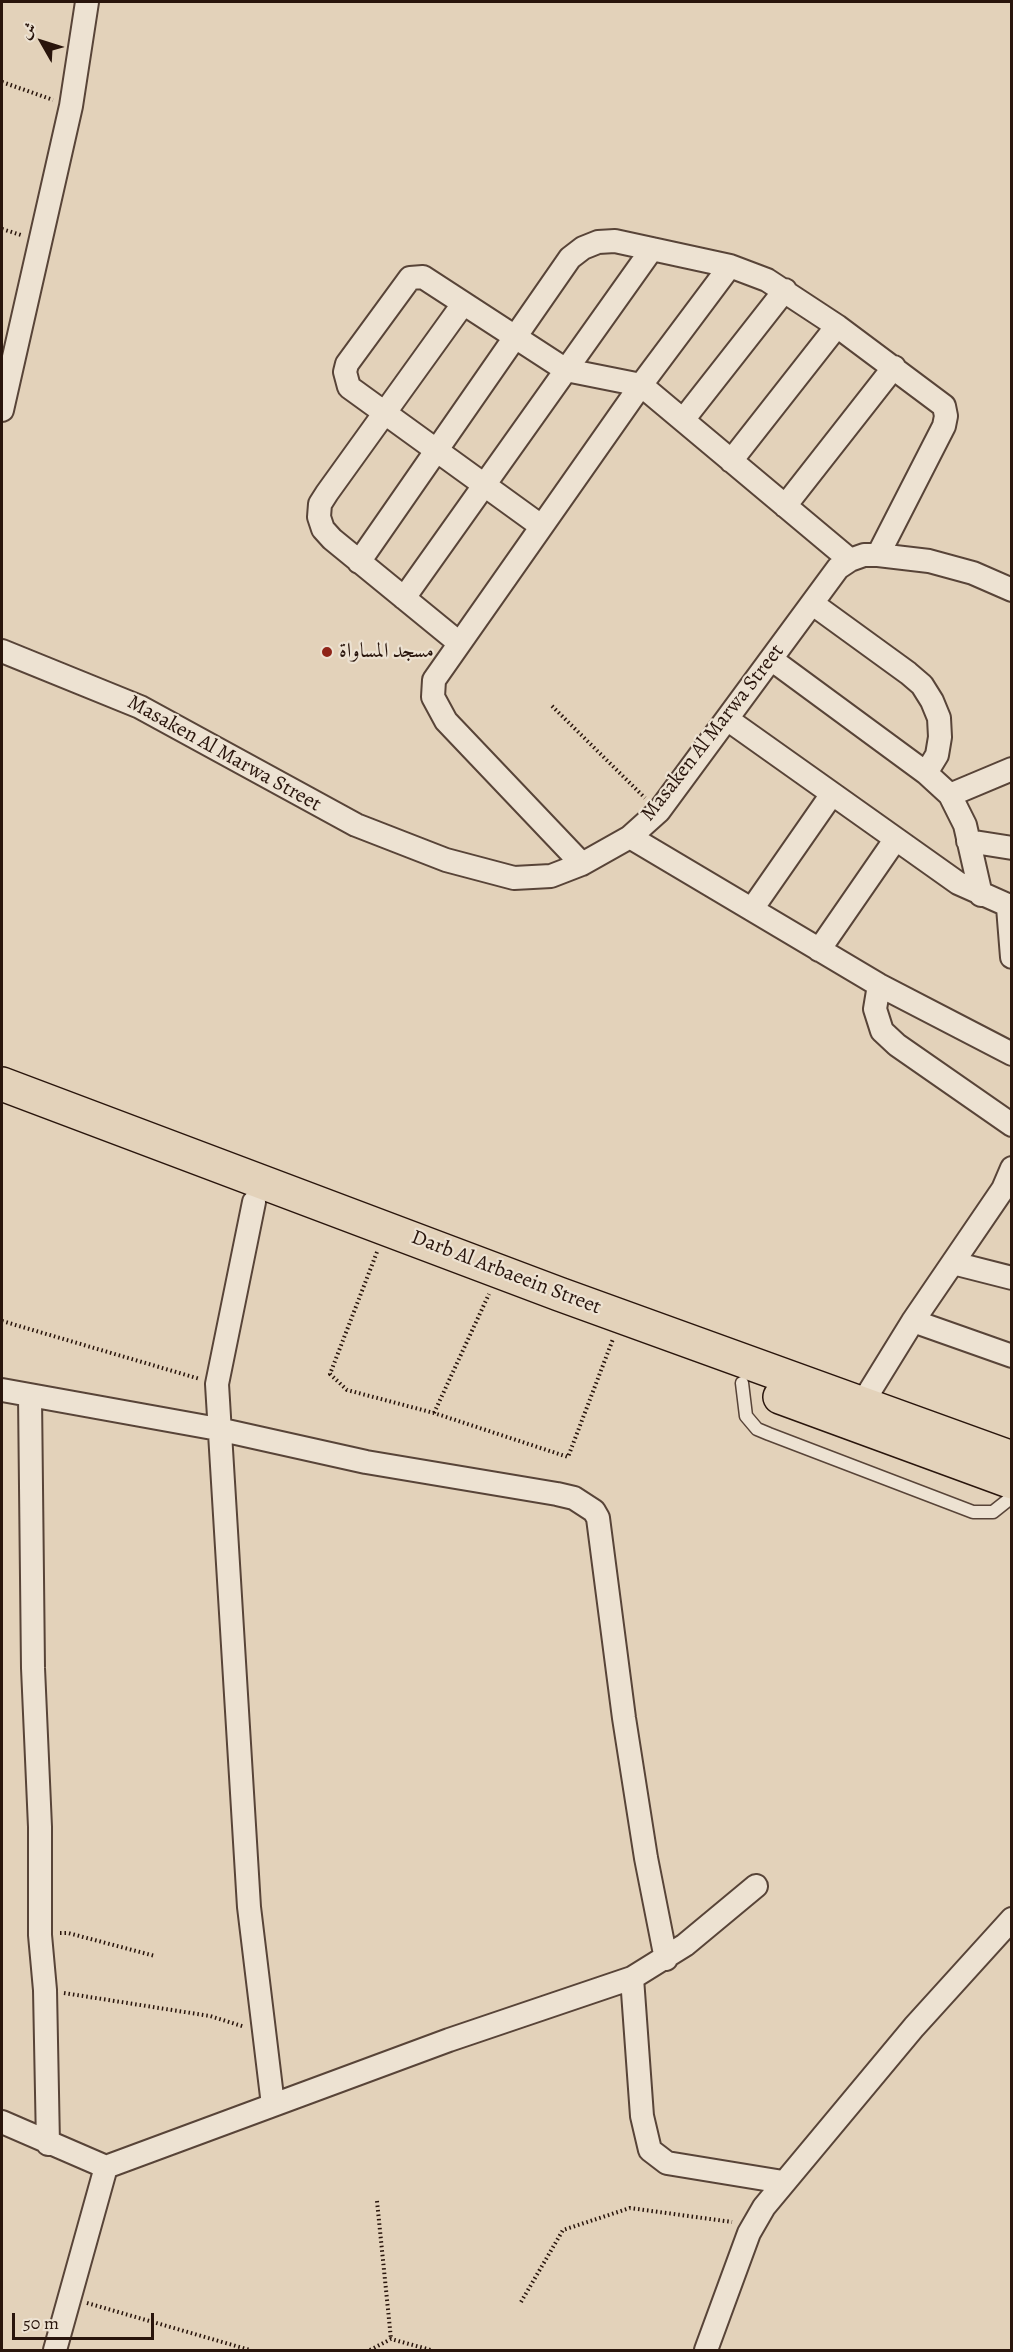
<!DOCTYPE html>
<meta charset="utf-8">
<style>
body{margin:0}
#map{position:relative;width:1013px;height:2352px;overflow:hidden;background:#e3d2ba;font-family:Alegreya,Amiri,serif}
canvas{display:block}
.frame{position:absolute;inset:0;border:3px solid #29150c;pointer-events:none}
.north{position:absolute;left:12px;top:12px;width:60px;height:60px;-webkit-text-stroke:4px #ede2d2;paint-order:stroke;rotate:309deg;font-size:16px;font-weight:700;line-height:24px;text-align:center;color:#29150c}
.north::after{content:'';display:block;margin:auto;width:21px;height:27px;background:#29150c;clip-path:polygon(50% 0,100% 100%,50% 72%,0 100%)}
.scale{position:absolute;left:12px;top:2313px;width:142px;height:27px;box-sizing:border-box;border:3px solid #29150c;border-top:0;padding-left:8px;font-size:18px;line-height:21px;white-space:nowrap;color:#29150c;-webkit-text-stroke:4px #ede2d2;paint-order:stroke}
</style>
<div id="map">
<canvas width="1013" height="2352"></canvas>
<div class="frame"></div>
<div class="north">ش</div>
<div class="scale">50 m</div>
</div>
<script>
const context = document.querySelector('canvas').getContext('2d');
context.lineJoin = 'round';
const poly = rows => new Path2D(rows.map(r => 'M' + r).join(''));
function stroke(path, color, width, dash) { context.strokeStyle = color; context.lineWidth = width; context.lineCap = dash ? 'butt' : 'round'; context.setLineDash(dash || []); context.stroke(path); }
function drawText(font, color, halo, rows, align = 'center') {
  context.font = font + ' Alegreya,Amiri,serif'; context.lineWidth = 4.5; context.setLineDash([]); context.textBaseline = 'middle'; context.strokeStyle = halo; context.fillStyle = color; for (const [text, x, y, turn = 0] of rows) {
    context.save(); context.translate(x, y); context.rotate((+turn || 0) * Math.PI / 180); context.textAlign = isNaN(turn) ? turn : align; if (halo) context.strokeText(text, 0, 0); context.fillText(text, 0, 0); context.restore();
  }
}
const path = poly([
 [2,82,53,100],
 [2,229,21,235],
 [552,706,645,798],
 [377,1252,330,1374,347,1390,434,1413,568,1457,613,1339],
 [2,1321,200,1379],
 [434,1413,489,1294],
 [60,1933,68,1933,155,1956],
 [64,1993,210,2016,245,2027],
 [377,2201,391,2339],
 [521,2302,563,2230,630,2208,732,2222],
 [87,2303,250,2350],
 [370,2350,391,2339,431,2350]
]);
const service = poly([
 [742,1383,746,1416,757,1429,769,1434,973,1512,993,1512,1012,1497]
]);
const minor = poly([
 [2,410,71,106,87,2],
 [683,420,785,290],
 [731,461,837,326],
 [785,506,894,367],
 [541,526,349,387,345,372,347,364,410,278,423,277,566,370,641,385,850,560],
 [359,562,570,258,583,248,598,242,615,241,730,266,767,280,837,326,944,406,946,416,944,426,878,555],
 [404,598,652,249],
 [813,604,908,673,922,685,932,701,939,718,940,737,937,755,926,773],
 [458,642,332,539,323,529,319,517,320,504,327,493,463,304],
 [2,651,140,707,356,825,446,860,514,878,551,876,582,864,630,837,659,811,838,568,850,560,864,555,878,555,929,561,973,573,1012,590],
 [771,659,926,773,950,795,965,825,981,895],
 [727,719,958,883,1012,907],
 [950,795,1012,769],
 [630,837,879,985,1012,1054],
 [968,841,1012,848],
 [582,864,446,721,433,697,434,680,641,385,730,266],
 [1008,907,1012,957],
 [752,909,832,794],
 [819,950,895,840],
 [879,985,875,1009,882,1031,897,1045,1012,1125],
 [254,1202,217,1384,249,1907,273,2105],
 [953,1263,1012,1278],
 [913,1321,1012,1356],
 [2,1390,218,1429,366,1462,557,1494,574,1498,594,1511,598,1518,624,1718,646,1858,666,1959],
 [30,1396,33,1668,40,1827,40,1935,45,1990,48,2144],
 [855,1415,913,1321,1003,1189,1012,1168],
 [632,1978,642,2116,650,2150,667,2163,783,2182],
 [2,2122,106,2167,449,2040,632,1978,685,1945,756,1886],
 [55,2350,106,2167],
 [706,2350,749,2233,764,2207,914,2027,1012,1919]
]);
const trunk = poly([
 [2,1084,559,1294,1012,1458],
 [780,1397,1012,1482]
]);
const markers = [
 [327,652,6,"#8f2418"]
];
const poiNames = [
 ["مسجد المساواة",339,652]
];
const streetNames = [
 ["Masaken Al Marwa Street",713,733,-52],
 ["Masaken Al Marwa Street",224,754,29],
 ["Darb Al Arbaeein Street",506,1273,21]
];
stroke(service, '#584438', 15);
stroke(minor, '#584438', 26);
stroke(trunk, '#29150c', 36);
stroke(path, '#29150c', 4, [1.5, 3]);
stroke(service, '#ede2d2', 12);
stroke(minor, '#ede2d2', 22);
stroke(trunk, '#e3d2ba', 33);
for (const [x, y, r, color] of markers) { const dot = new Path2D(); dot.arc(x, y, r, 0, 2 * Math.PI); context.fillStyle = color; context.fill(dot); stroke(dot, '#ede2d2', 2); }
drawText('21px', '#29150c', '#ede2d2', poiNames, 'left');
drawText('21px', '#29150c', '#ede2d2', streetNames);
</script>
